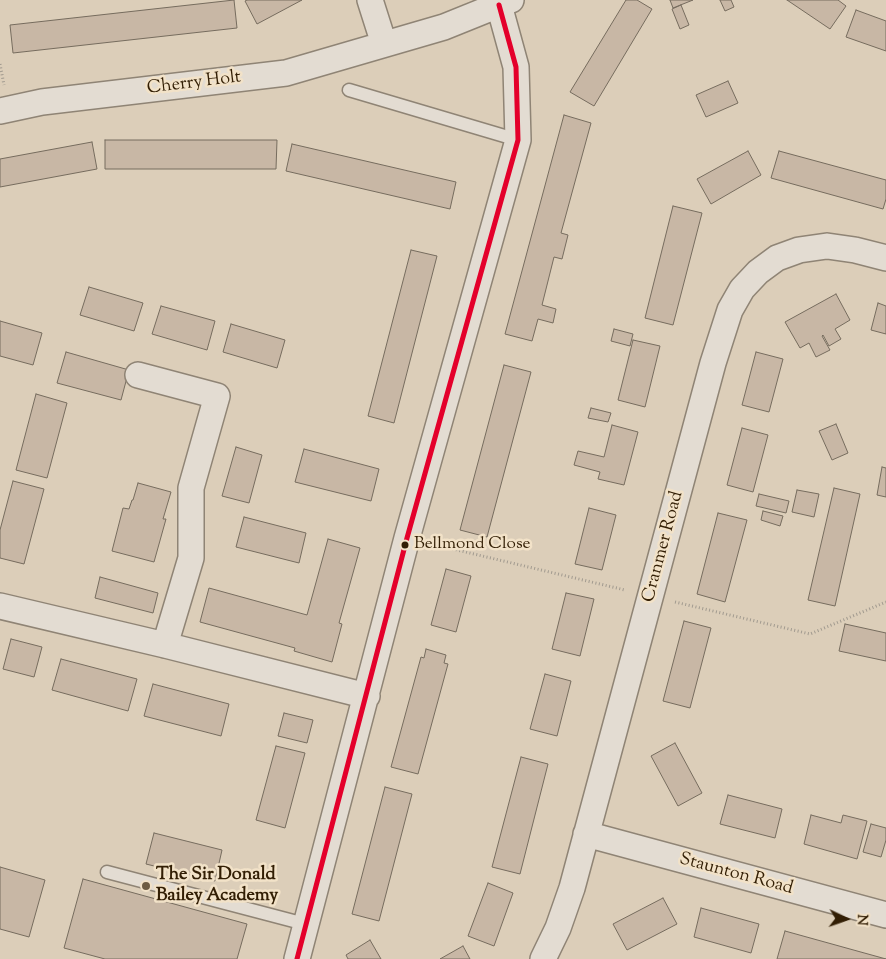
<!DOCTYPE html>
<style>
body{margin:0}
#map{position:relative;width:886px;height:959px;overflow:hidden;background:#dcceb9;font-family:"Sorts Mill Goudy",serif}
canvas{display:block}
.north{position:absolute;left:821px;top:894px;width:50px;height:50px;-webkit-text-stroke:4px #f2e2c8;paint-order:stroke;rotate:93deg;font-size:14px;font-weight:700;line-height:20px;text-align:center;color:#321e04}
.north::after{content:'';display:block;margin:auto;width:18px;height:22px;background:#321e04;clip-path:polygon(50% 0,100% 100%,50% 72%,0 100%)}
</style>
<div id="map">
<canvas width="886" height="959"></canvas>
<div class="north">N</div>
</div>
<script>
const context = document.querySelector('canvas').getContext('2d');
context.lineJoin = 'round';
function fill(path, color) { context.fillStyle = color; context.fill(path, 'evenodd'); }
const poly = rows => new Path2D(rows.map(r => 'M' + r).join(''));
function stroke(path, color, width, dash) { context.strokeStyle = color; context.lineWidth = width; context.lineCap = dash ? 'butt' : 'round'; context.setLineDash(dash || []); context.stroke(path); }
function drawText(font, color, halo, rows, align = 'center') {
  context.font = font + ' "Sorts Mill Goudy",serif'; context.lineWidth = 5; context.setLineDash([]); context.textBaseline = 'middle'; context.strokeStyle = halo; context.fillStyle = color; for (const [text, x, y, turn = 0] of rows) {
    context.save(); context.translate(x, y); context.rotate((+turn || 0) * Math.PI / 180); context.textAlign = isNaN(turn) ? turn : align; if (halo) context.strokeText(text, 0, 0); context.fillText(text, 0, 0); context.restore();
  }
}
const building = poly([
 [234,0,237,28,13,53,10,25,234,0],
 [247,0,302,0,257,24,245,1,247,0],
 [626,0,637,0,652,9,594,106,570,92,626,0],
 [670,0,693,0,673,8,670,0],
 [720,0,731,0,734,7,725,11,720,0],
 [787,0,838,0,846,6,830,29,787,0],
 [681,5,689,25,680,29,672,9,681,5],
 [856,10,886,21,886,51,846,37,856,10],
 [728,81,738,103,706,117,696,95,728,81],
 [564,115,591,123,561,233,568,235,562,259,554,257,542,305,556,309,553,323,538,319,532,341,505,334,564,115],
 [105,140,277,140,276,169,105,169,105,140],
 [92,142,97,169,0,187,0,159,92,142],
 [292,144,456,182,450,209,286,171,292,144],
 [748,151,761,175,711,204,697,179,748,151],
 [779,151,886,180,886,199,883,209,771,178,779,151],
 [673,206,702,213,673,325,645,318,673,206],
 [411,250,437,256,394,423,368,416,411,250],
 [89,287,143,303,134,331,80,315,89,287],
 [836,294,850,320,835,329,841,339,829,346,823,335,822,336,830,350,816,357,809,343,800,348,785,322,836,294],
 [878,303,886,306,886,334,871,330,878,303],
 [161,306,215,321,207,350,152,334,161,306],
 [0,321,42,333,33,365,0,356,0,321],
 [231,324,285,340,277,368,223,352,231,324],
 [614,329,633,334,630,346,611,341,614,329],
 [633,340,660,346,645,407,618,400,633,340],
 [66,352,129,370,121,400,57,383,66,352],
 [756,352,783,359,769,412,742,405,756,352],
 [504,365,531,372,487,537,460,530,504,365],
 [36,394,67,403,47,478,16,470,36,394],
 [591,408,611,413,608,422,588,418,591,408],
 [836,424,848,453,832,460,819,431,836,424],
 [612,425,638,432,624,485,598,479,600,472,574,465,578,451,604,457,612,425],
 [742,428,768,435,753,492,727,485,742,428],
 [236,447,262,455,249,503,222,496,236,447],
 [304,449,379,469,371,501,295,482,304,449],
 [882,467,886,468,886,497,877,495,882,467],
 [13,481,44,489,24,564,0,558,0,530,13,481],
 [138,483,171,492,163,519,166,519,154,562,112,551,123,508,129,509,132,500,133,500,138,483],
 [834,488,860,494,835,606,808,600,834,488],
 [797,490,819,494,814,517,792,512,797,490],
 [759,494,789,501,786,513,756,506,759,494],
 [589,508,616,515,602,570,575,564,589,508],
 [763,511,783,516,780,526,761,520,763,511],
 [718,513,747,520,725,602,697,594,718,513],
 [244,517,306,533,299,563,236,547,244,517],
 [328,539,360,548,339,623,342,624,332,662,294,651,295,648,200,622,209,588,307,615,328,539],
 [446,569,471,576,456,632,431,625,446,569],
 [100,577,158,593,153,613,95,598,100,577],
 [566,593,594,599,580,656,552,649,566,593],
 [684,621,711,628,690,708,663,701,684,621],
 [845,624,886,633,886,661,839,651,845,624],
 [11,639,42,647,34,677,3,669,11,639],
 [426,649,446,655,444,663,448,664,418,774,391,767,421,657,424,658,426,649],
 [61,659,137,679,128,711,52,690,61,659],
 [545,674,571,681,557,736,530,729,545,674],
 [153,684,229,704,221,736,144,716,153,684],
 [284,713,313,720,307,743,278,736,284,713],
 [675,743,702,793,678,806,651,756,675,743],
 [276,746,305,753,285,828,256,820,276,746],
 [521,757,548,764,520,874,492,867,521,757],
 [385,787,412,794,379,921,352,914,385,787],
 [728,795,782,809,775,838,720,824,728,795],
 [811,815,841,823,843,815,867,821,857,859,804,844,811,815],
 [871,824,886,828,886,840,881,857,863,852,871,824],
 [154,833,222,850,215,881,146,864,154,833],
 [0,867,45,880,29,937,0,929,0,867],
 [83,879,247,924,237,959,105,959,64,948,83,879],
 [488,883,513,893,494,946,468,936,488,883],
 [663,898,677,924,627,950,613,924,663,898],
 [701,908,759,924,751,953,694,937,701,908],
 [785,931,886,959,777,959,785,931],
 [370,940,381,959,348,959,346,955,370,940],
 [463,946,470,959,440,959,463,946]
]);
const path = poly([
 [0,64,4,85],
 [432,544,625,590],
 [675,602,810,634,886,602]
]);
const service = poly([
 [349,90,518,140],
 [107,872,305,924]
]);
const minor = poly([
 [370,0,384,44],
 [0,111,42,102,286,73,444,27,511,0],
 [138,375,217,396,191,488,191,558,165,645],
 [0,606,165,645,367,696],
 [586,834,886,915],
 [297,959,407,538,518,140,516,67,499,5],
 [543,959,558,928,572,888,713,363,730,310,742,289,758,272,777,258,799,250,827,246,855,250,886,258]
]);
const bus1 = poly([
 [297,959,407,538,518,140,516,67,499,5]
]);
const markers = [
 [405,545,4.5,"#321e04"],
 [146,886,5,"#6e5c43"]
];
const busNames = [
 ["Bellmond Close",414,545]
];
const streetNames = [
 ["Cherry Holt",194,84,-7],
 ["Cranmer Road",664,547,-75],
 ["Staunton Road",736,875,15]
];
const poiNames = [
 ["The Sir Donald",156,876],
 ["Bailey Academy",156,897]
];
fill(building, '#c8b7a5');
stroke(building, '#766c5e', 1);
stroke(service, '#8f8475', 15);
stroke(minor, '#8f8475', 28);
stroke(path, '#a19a8f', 3, [1, 2.5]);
stroke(service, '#e3dcd2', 12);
stroke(minor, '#e3dcd2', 25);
stroke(bus1, '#e4002b', 5);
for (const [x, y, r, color] of markers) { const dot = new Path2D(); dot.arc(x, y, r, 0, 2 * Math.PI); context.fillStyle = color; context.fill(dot); stroke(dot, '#f2e2c8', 2); }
drawText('17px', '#321e04', '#f2e2c8', busNames, 'left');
drawText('18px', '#321e04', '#f2e2c8', streetNames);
drawText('bold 18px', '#321e04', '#f2e2c8', poiNames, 'left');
</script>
